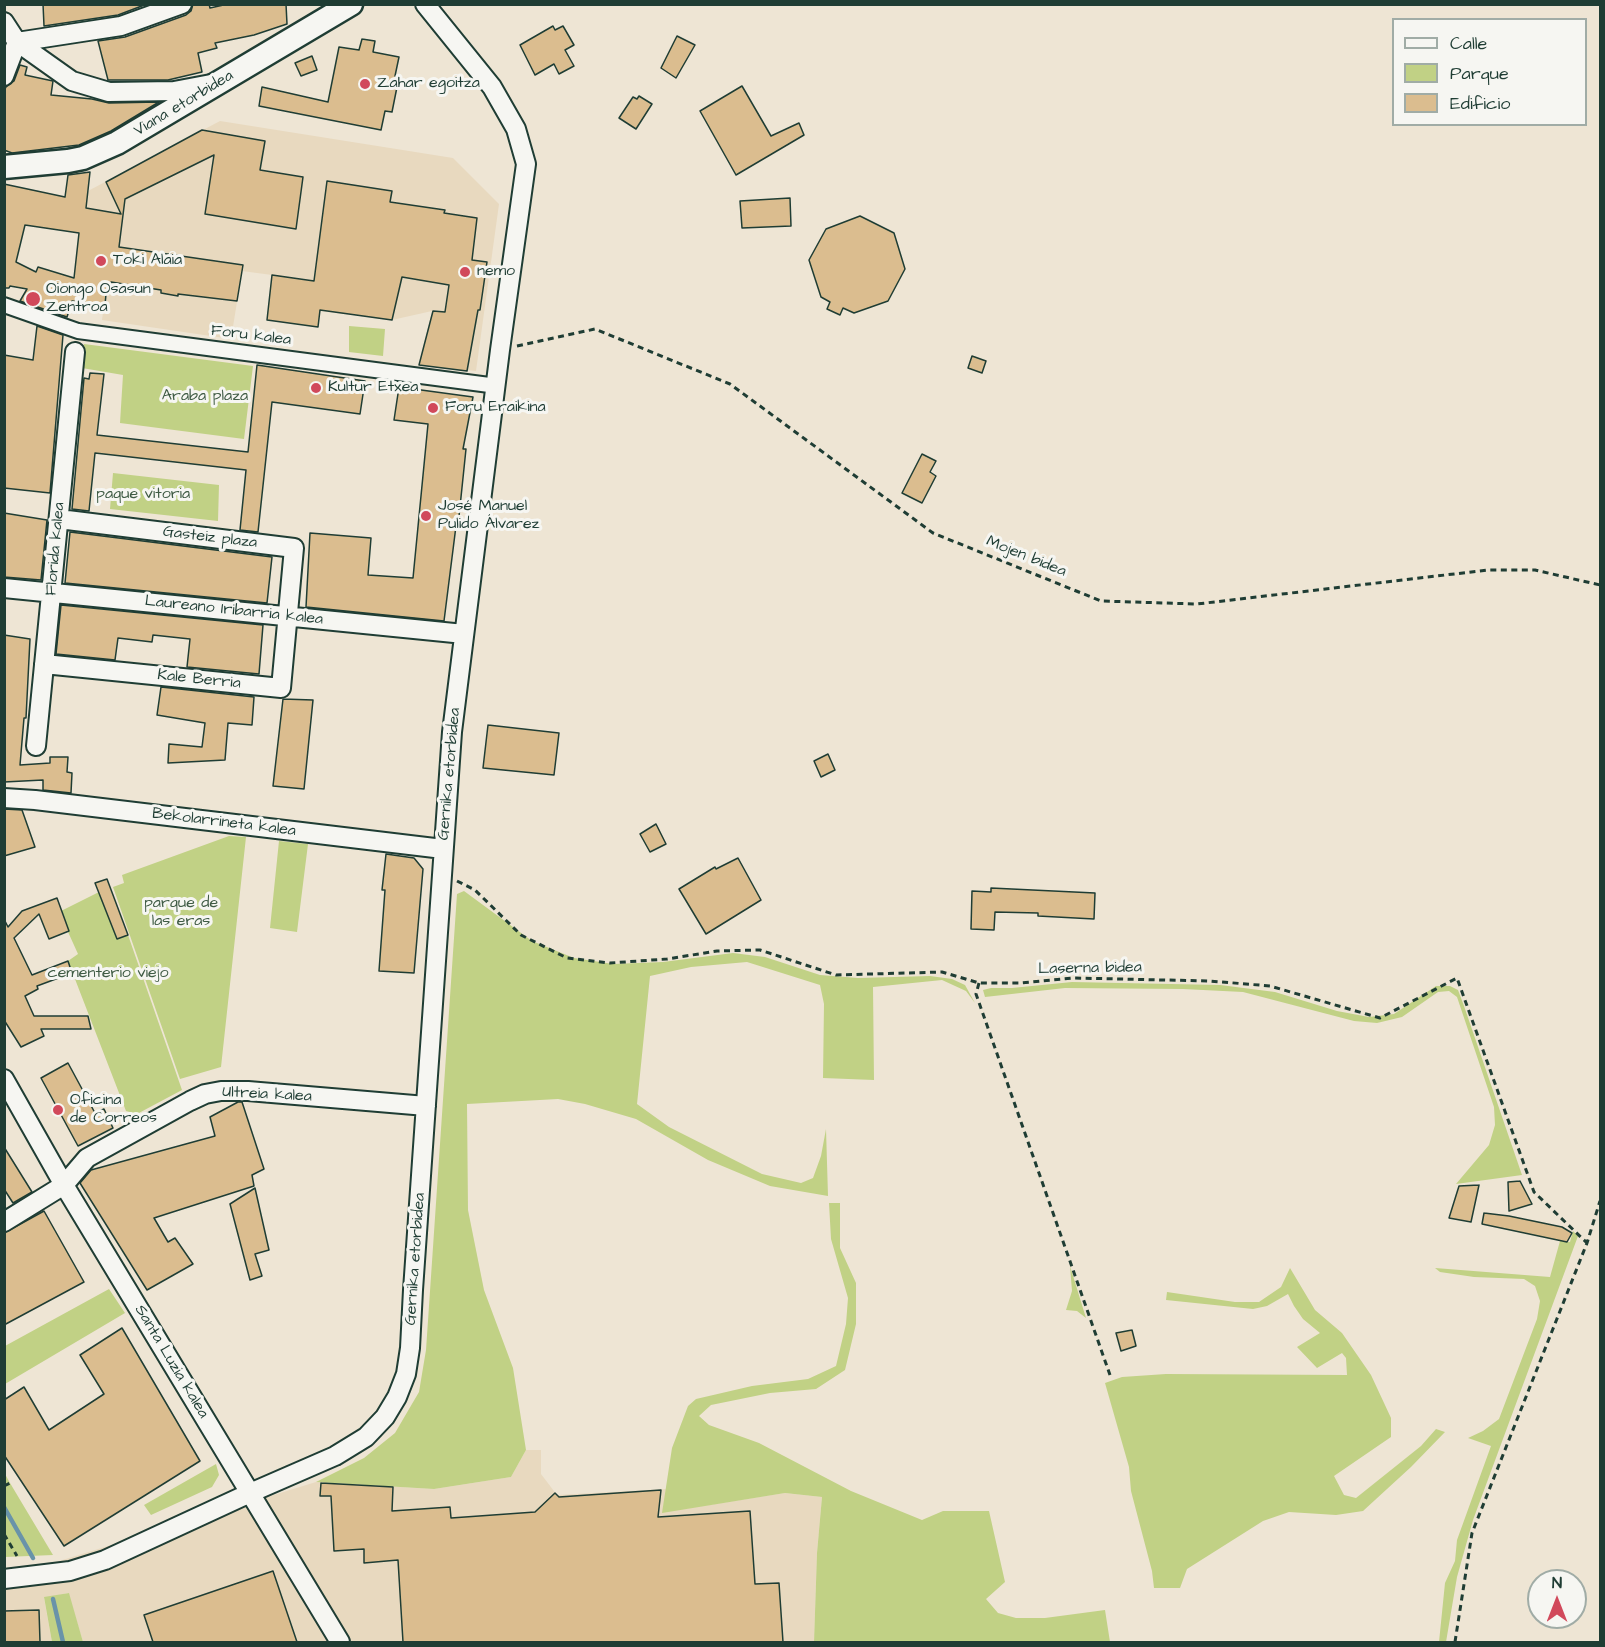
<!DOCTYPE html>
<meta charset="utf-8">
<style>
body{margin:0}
#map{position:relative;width:1605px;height:1647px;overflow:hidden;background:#eee5d4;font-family:"Architects Daughter",sans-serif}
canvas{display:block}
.frame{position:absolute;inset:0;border:6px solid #1f3d34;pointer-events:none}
.legend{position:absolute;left:1392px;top:18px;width:195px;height:108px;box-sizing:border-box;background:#f6f6f2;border:2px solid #a0aca6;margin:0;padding:8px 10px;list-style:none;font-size:18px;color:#1f3d34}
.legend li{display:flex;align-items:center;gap:12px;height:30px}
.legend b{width:30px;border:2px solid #a0aca6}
.north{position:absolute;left:1527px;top:1569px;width:60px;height:60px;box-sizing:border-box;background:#f6f6f2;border:2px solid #a0aca6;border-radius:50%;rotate:0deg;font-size:16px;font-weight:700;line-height:24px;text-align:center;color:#1f3d34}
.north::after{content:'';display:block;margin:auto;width:21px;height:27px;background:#d1495b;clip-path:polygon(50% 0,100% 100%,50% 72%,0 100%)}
</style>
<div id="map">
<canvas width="1605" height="1647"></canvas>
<div class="frame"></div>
<ul class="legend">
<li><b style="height:8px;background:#f6f6f2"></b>Calle</li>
<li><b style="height:16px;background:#c1d185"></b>Parque</li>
<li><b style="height:16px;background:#dbbd8f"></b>Edificio</li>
</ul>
<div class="north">N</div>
</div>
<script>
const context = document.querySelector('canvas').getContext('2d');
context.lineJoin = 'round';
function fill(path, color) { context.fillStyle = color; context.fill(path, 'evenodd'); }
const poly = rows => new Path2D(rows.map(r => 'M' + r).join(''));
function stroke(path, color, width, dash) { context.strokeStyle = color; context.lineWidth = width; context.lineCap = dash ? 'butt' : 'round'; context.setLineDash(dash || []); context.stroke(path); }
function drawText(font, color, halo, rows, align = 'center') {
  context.font = font + ' "Architects Daughter",sans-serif'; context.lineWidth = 6; context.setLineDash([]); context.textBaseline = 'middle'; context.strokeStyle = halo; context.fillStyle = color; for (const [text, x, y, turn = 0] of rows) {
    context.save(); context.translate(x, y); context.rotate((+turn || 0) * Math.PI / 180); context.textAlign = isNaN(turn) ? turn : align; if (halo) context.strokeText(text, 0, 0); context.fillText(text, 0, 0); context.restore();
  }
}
const built = poly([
 [220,121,453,158,499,204,476,371,419,365,432,311,392,320,320,311,318,327,267,320,272,275,242,271,231,339,102,320,104,305,72,301,79,233,88,191],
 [526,1450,541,1450,541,1474,557,1495,666,1489,663,1512,785,1493,822,1497,817,1553,814,1642,83,1642,68,1593,44,1598,52,1642,5,1642,5,1568,43,1566,316,1482,434,1489,511,1477]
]);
const green = poly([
 [349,326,385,329,383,356,349,352],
 [84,344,253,366,244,439,120,423,123,375,82,368],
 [113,473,219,485,218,521,110,509],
 [229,836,246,837,221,1067,180,1079,113,887,124,883,122,875],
 [279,841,308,844,297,932,270,928],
 [464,891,532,941,574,958,613,964,663,962,733,953,765,957,820,975,858,978,930,976,952,979,965,985,975,1003,966,991,942,980,873,987,874,1080,823,1078,824,1004,820,985,747,962,691,967,650,976,637,1104,669,1127,762,1174,801,1183,813,1178,821,1156,826,1129,828,1196,770,1186,708,1160,636,1119,585,1104,558,1099,467,1104,468,1210,484,1290,513,1368,526,1450,511,1477,434,1489,316,1482,364,1458,395,1433,419,1392,426,1350,457,894],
 [99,892,117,939,128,935,182,1090,137,1114,126,1111,68,961,78,954,59,912],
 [1072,982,1220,985,1275,992,1337,1011,1369,1017,1394,1014,1436,986,1450,986,1458,990,1464,1006,1522,1175,1456,1184,1489,1145,1495,1125,1494,1107,1457,997,1449,991,1438,992,1402,1017,1377,1023,1354,1021,1243,992,1183,989,1065,988,985,997,983,990,991,988,1012,988],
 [829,1203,840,1203,840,1248,856,1283,856,1324,845,1370,816,1389,770,1393,711,1405,699,1416,709,1425,759,1443,851,1491,922,1520,943,1511,989,1511,1005,1582,986,1599,998,1613,1016,1618,1045,1618,1105,1610,1110,1642,814,1642,817,1553,822,1497,785,1493,662,1513,672,1448,688,1406,696,1399,752,1386,808,1379,836,1366,846,1324,848,1298,831,1239],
 [1573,1231,1578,1236,1473,1520,1457,1577,1446,1642,1439,1642,1445,1583,1455,1561,1457,1540,1491,1446,1468,1438,1483,1431,1499,1419,1537,1319,1540,1301,1535,1286,1524,1279,1474,1277,1440,1272,1435,1268,1550,1277,1560,1241,1570,1242],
 [1070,1266,1086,1318,1077,1311,1066,1310,1072,1291],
 [1290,1268,1315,1310,1342,1333,1371,1375,1391,1418,1391,1437,1334,1476,1344,1495,1356,1498,1421,1446,1436,1429,1445,1432,1411,1467,1363,1511,1336,1515,1289,1512,1263,1521,1187,1569,1180,1588,1154,1588,1152,1571,1131,1491,1129,1467,1105,1383,1122,1377,1166,1374,1347,1375,1346,1358,1342,1353,1317,1368,1297,1347,1320,1333,1303,1319,1294,1306,1288,1294,1267,1306,1253,1309,1166,1300,1167,1292,1235,1302,1259,1302,1281,1287],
 [109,1289,125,1313,5,1384,5,1346],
 [216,1464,219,1475,212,1487,151,1515,144,1505],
 [5,1474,10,1483,53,1555,5,1557],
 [69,1593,83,1642,52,1642,44,1597]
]);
const stream = poly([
 [4,1507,33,1558],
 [53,1599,63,1642]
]);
const building = poly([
 [43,4,147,4,118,15,44,26,43,4],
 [193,4,209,4,210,8,228,4,286,4,287,24,254,35,215,43,217,48,198,53,202,72,168,80,108,80,98,41,125,37,186,15,191,11,193,4],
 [553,26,555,30,563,26,574,45,565,50,574,66,559,74,554,64,535,75,520,45,553,26],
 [677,36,695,45,676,78,661,68,677,36],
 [362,39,375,41,373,52,399,57,395,76,399,77,392,112,385,111,381,130,259,106,262,87,328,102,339,47,359,50,362,39],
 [312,56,317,70,301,76,295,63,312,56],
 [20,65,27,67,25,75,53,81,51,95,92,99,109,103,159,102,111,131,79,145,12,153,4,150,4,91,6,87,14,81,20,65],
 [742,86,771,136,799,123,804,135,736,175,700,111,742,86],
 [639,96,652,104,636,129,619,118,633,97,637,99,639,96],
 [202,130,265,141,260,170,303,177,296,229,205,214,214,155,125,199,119,247,243,265,237,301,178,294,178,296,161,293,161,290,111,282,109,294,106,294,105,305,72,301,67,317,20,301,27,289,10,286,9,288,4,288,4,184,65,197,68,175,90,172,86,208,121,214,106,182,202,130],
 [25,225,79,233,74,278,38,267,36,272,16,262,25,225],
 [327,181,392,191,390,202,445,210,444,213,477,218,472,260,487,262,480,310,478,310,467,371,419,365,433,311,445,312,449,285,402,277,392,320,320,310,318,327,267,320,272,275,314,281,327,181],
 [790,198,791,226,742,228,740,201,790,198],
 [860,216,894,233,905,269,888,301,854,313,843,308,840,315,827,309,830,302,821,297,809,260,826,229,860,216],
 [37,326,63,335,50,493,4,488,4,355,33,360,37,326],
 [972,356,986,361,982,373,968,368,972,356],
 [257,365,365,381,360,414,272,402,258,532,240,530,246,470,95,453,89,511,72,509,84,378,89,379,90,373,104,374,97,435,248,452,257,365],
 [399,387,473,397,463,449,466,449,458,526,456,526,444,621,306,607,310,533,371,538,368,575,413,578,428,424,394,420,399,387],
 [922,454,936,461,930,472,936,476,922,503,902,493,922,454],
 [4,513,47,520,41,580,4,577,4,513],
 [70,532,272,557,267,603,65,583,70,532],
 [61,605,263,625,259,674,187,667,190,639,153,635,152,642,118,638,115,660,56,654,61,605],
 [4,635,30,639,26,718,24,718,20,765,50,763,50,757,68,757,67,772,72,773,71,793,43,790,43,780,4,782,4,635],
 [161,687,254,697,252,725,228,723,225,760,168,763,169,744,202,747,205,723,157,715,161,687],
 [283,699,313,700,304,789,273,786,283,699],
 [488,725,559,733,554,775,483,768,488,725],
 [828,754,835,770,821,777,814,761,828,754],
 [4,809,22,810,35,847,4,856,4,809],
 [656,824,666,844,650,852,640,834,656,824],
 [386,854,414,858,423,869,414,973,379,971,385,890,382,890,386,854],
 [738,858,761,900,706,934,679,889,715,867,716,869,738,858],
 [107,879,128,935,117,939,95,883,107,879],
 [991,888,1095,893,1094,919,1038,916,1038,913,995,912,994,930,971,929,972,891,991,892,991,888],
 [57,898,69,931,49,939,39,914,14,938,32,975,68,961,72,973,37,986,38,989,25,996,34,1016,88,1016,91,1029,41,1029,44,1036,21,1047,4,1020,4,919,8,927,22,911,57,898],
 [68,1063,95,1113,104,1109,113,1128,78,1146,41,1078,68,1063],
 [238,1102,242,1102,264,1169,252,1175,254,1186,154,1218,168,1242,175,1238,193,1264,147,1290,80,1183,91,1170,215,1136,210,1117,238,1102],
 [4,1147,32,1192,13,1203,4,1189,4,1147],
 [1520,1181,1532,1204,1509,1211,1508,1182,1520,1181],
 [1479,1185,1471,1222,1449,1218,1459,1186,1479,1185],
 [255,1188,269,1250,255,1254,262,1276,250,1280,230,1204,255,1188],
 [44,1211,84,1282,4,1325,4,1233,44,1211],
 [1484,1213,1509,1216,1562,1227,1572,1233,1567,1242,1482,1224,1484,1213],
 [122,1328,200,1461,64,1546,4,1455,4,1400,24,1387,49,1430,104,1394,80,1355,122,1328],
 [1132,1330,1136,1346,1121,1351,1116,1333,1132,1330],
 [321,1483,393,1487,392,1511,450,1507,451,1518,535,1512,555,1493,559,1497,661,1490,658,1517,750,1511,755,1584,779,1583,783,1642,403,1642,398,1560,364,1563,364,1549,334,1551,331,1496,320,1496,321,1483],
 [273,1571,297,1642,153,1642,144,1615,273,1571],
 [39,1610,40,1642,4,1642,4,1611,39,1610]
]);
const path = poly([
 [517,346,595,329,730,384,933,533,1101,601,1197,604,1488,570,1535,570,1600,585],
 [457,881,475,890,521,935,567,958,610,963,667,959,717,951,760,950,836,975,942,972,979,983,1020,983,1074,978,1210,981,1270,986,1380,1018,1457,978,1534,1192,1587,1243],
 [979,983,976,994,1110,1375],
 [4,1486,10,1483],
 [4,1534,17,1556],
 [1455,1642,1472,1533,1587,1243,1600,1201]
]);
const pedestrian = poly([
 [4,305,78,331,497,386]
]);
const minor = poly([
 [4,22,17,42,72,81,109,92,174,91,211,84],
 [17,42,121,26,182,4],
 [4,76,17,42],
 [4,588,464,634],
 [44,664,281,688,294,548,59,519],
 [36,746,75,352],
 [4,798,35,800,443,849],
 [4,1079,64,1185,340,1642],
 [4,1222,64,1185,87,1158,190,1101,205,1094,221,1091,248,1091,426,1106],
 [4,1579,70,1571,105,1560,250,1493,335,1456,366,1437,385,1417,397,1397,406,1374,410,1348,413,1290,452,732,500,350,526,164,516,129,492,87,425,4]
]);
const tertiary = poly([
 [4,167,68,161,83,158,117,143,351,4]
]);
const markers = [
 [365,84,6,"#d1495b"],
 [101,261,6,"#d1495b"],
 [465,272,6,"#d1495b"],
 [33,299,8,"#d1495b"],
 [316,388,6,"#d1495b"],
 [433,408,6,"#d1495b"],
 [426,516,6,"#d1495b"],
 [58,1110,6,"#d1495b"]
];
const poiNames = [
 ["Zahar egoitza",377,84],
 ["Toki Alaia",113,261],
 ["nemo",477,272],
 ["Oiongo Osasun",46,290],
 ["Zentroa",46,308],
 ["Kultur Etxea",328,388],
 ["Foru Eraikina",445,408],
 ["José Manuel",438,507],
 ["Pulido Álvarez",438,525],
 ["Oficina",70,1101],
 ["de Correos",70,1119]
];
const streetNames = [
 ["Viana etorbidea",184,104,-31],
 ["Foru kalea",251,336,7],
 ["Gasteiz plaza",210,538,7],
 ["Florida kalea",56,549,-85],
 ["Mojen bidea",1026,557,22],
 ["Laureano Iribarria kalea",234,611,6],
 ["Kale Berria",199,680,6],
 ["Gernika etorbidea",450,774,-85],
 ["Bekolarrineta kalea",224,823,7],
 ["Laserna bidea",1090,969,-1],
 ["Ultreia kalea",267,1095,3],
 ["Gernika etorbidea",416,1259,-86],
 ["Santa Luzia kalea",171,1362,59]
];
const parkNames = [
 ["Araba plaza",205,397],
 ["paque vitoria",143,495],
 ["parque de",181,904],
 ["las eras",181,922],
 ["cementerio viejo",108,974]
];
fill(built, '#e8d9bf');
fill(green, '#c1d185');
stroke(stream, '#6993a9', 4.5);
fill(building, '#dbbd8f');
stroke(building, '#1f3d34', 1.5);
stroke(pedestrian, '#1f3d34', 18);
stroke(minor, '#1f3d34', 22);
stroke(tertiary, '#1f3d34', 27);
stroke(path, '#1f3d34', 3, [6, 4.5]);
stroke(pedestrian, '#f6f6f2', 14);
stroke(minor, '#f6f6f2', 18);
stroke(tertiary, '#f6f6f2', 22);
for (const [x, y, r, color] of markers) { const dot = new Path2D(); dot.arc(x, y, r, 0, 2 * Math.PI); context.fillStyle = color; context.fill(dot); stroke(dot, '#f6f6f2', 2); }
drawText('16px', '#1f3d34', '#f6f6f2', poiNames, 'left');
drawText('16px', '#1f3d34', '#f6f6f2', streetNames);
drawText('16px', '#3f5b44', '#f6f6f2', parkNames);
</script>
